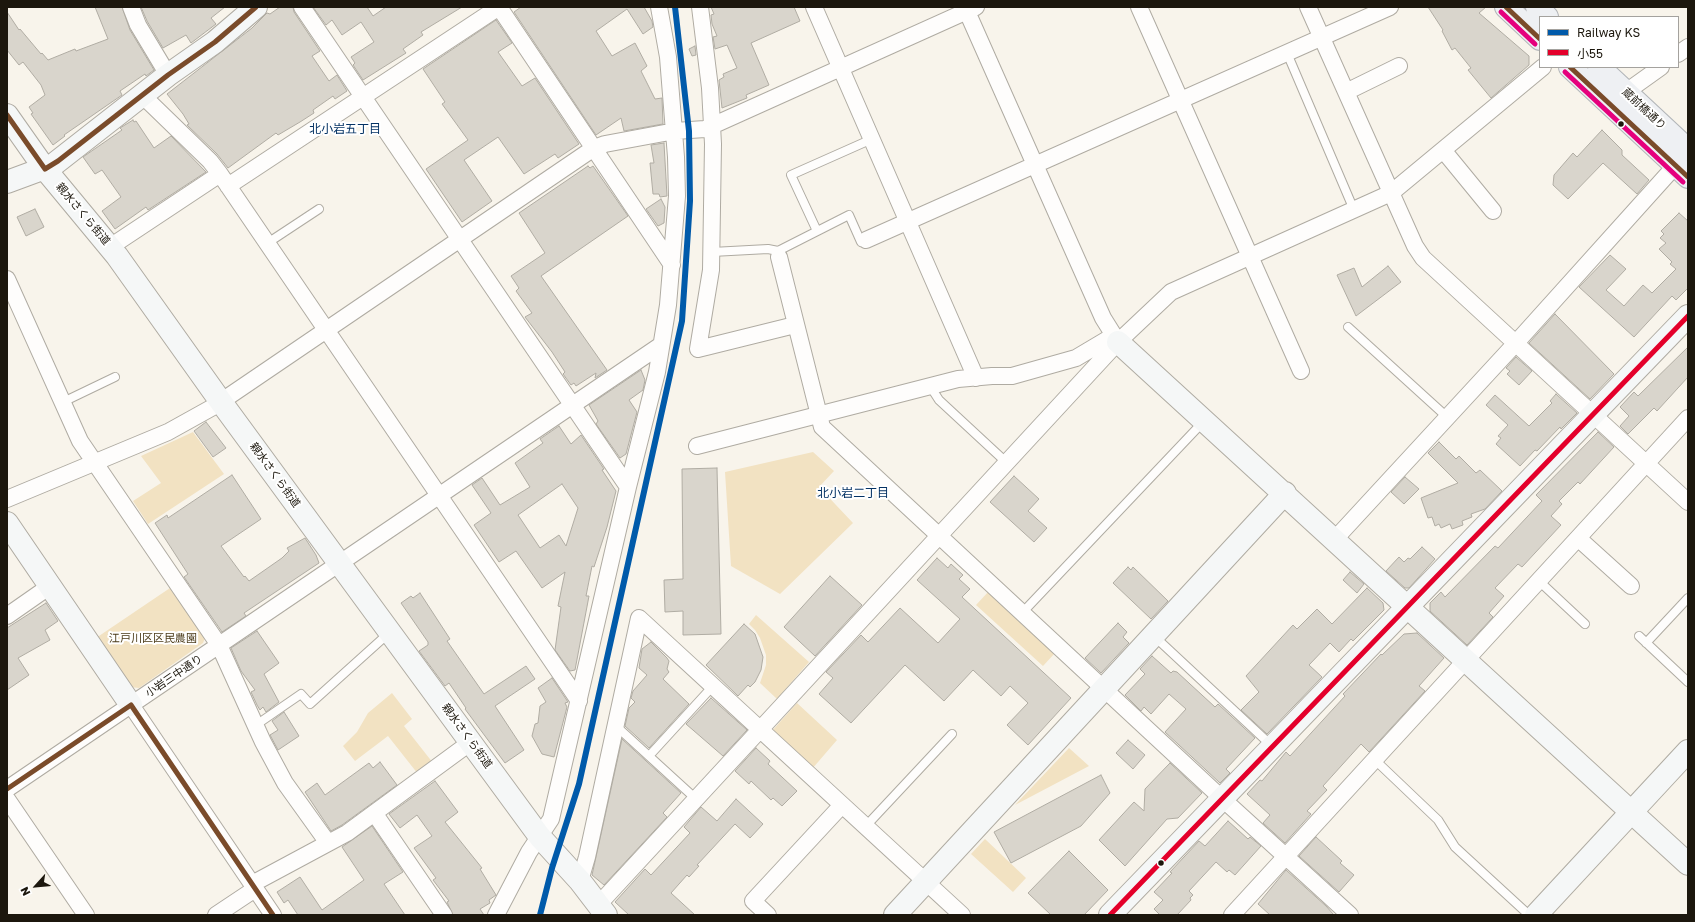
<!DOCTYPE html>
<meta charset="utf-8">
<style>
body{margin:0}
#map{position:relative;width:1695px;height:922px;overflow:hidden;background:#f8f4eb;font-family:"Golos Text","Noto Sans JP",sans-serif}
canvas{display:block}
.frame{position:absolute;inset:0;border:8px solid #1c170d;pointer-events:none}
.legend{position:absolute;left:1539px;top:16px;width:140px;height:52px;box-sizing:border-box;background:#fff;border:1px solid #a4a29e;margin:0;padding:5px 7px;list-style:none;font-size:12px;color:#1c170d}
.legend li{display:flex;align-items:center;gap:8px;height:20px}
.legend b{width:20px;border:1px solid #a4a29e}
.north{position:absolute;left:16px;top:866px;width:40px;height:40px;-webkit-text-stroke:3px #fff;paint-order:stroke;rotate:243deg;font-size:11px;font-weight:700;line-height:16px;text-align:center;color:#1c170d}
.north::after{content:'';display:block;margin:auto;width:14px;height:18px;background:#1c170d;clip-path:polygon(50% 0,100% 100%,50% 72%,0 100%)}
</style>
<div id="map">
<canvas width="1695" height="922"></canvas>
<div class="frame"></div>
<ul class="legend">
<li><b style="height:5px;background:#005aaa"></b>Railway KS</li>
<li><b style="height:5px;background:#e4002b"></b>小55</li>
</ul>
<div class="north">N</div>
</div>
<script>
const c = document.querySelector('canvas').getContext('2d');
c.lineJoin = 'round';
function fill(path, color) { c.fillStyle = color; c.fill(path, 'evenodd'); }
const poly = rows => new Path2D(rows.map(r => 'M' + r).join(''));
function stroke(path, color, width, dash) { c.strokeStyle = color; c.lineWidth = width; c.lineCap = dash ? 'butt' : 'round'; c.setLineDash(dash || []); c.stroke(path); }
function label(font, color, halo, rows, align = 'center') {
  c.font = font + ' "Golos Text","Noto Sans JP",sans-serif'; c.lineWidth = 4; c.setLineDash([]); c.textBaseline = 'middle'; c.strokeStyle = halo; c.fillStyle = color; for (const [text, x, y, turn = 0] of rows) {
    c.save(); c.translate(x, y); c.rotate((+turn || 0) * Math.PI / 180); c.textAlign = isNaN(turn) ? turn : align; if (halo) c.strokeText(text, 0, 0); c.fillText(text, 0, 0); c.restore();
  }
}
fill(poly([
 [193,432,224,474,148,524,133,501,161,483,141,456],
 [813,452,834,471,819,487,853,523,780,594,731,566,725,472],
 [170,588,205,638,203,643,139,688,130,687,96,638],
 [989,591,1055,653,1043,666,976,605],
 [756,615,809,662,777,699,760,683,766,665,766,655,760,638,755,630,749,624],
 [392,693,412,719,404,726,433,763,418,774,388,736,355,761,343,746,357,732,368,713],
 [797,703,837,740,812,769,771,732],
 [1069,748,1089,766,1015,805],
 [985,839,1026,878,1013,892,971,854]
]), '#f2e2c2');
const building = poly([
 [95,7,122,7,130,30,154,70,146,76,145,74,120,91,122,95,64,135,65,136,53,145,31,114,33,113,29,107,45,95,41,85,23,62,19,65,7,50,7,12,19,30,20,29,41,54,42,53,48,60,75,49,76,51,108,39,95,7],
 [141,7,225,7,211,18,216,24,191,43,186,35,163,48,147,21,141,7],
 [280,7,293,7,294,12,320,51,312,56,329,81,337,75,347,91,335,99,333,96,313,110,314,113,300,122,278,135,276,133,228,168,217,154,187,125,189,124,183,114,167,94,252,28,267,13,270,14,280,7],
 [313,7,367,7,373,16,386,7,462,7,421,32,423,35,403,49,406,53,363,80,353,65,355,63,351,57,374,42,361,22,342,35,332,20,326,25,313,7],
 [521,7,644,7,652,21,653,27,643,34,627,9,596,31,612,56,635,43,647,66,641,71,655,99,662,98,663,124,624,131,621,118,596,135,514,12,521,7],
 [711,7,794,7,800,21,751,43,769,85,746,95,747,98,722,108,719,80,724,77,723,74,737,68,727,45,715,49,713,37,717,36,712,24,711,15,714,14,711,7],
 [1428,7,1486,7,1479,13,1529,56,1529,65,1491,98,1468,70,1471,68,1455,48,1452,50,1442,31,1443,30,1428,7],
 [496,20,512,43,498,52,522,86,535,78,579,144,558,158,555,154,524,174,498,137,464,160,492,201,462,222,426,169,468,140,442,104,445,102,423,69,496,20],
 [695,46,696,55,692,56,689,49,695,46],
 [133,120,134,122,136,121,154,148,171,136,206,172,148,210,146,207,115,229,102,211,121,197,102,170,95,174,83,157,122,130,120,128,133,120],
 [1602,130,1622,150,1622,155,1649,180,1637,194,1603,163,1568,199,1553,185,1554,175,1573,153,1577,157,1602,130],
 [664,143,667,196,660,197,659,194,653,194,650,163,654,163,651,145,664,143],
 [588,166,590,168,593,166,628,216,541,276,607,370,595,378,596,373,576,386,574,383,571,385,563,374,565,372,552,352,525,317,532,313,516,291,519,288,511,276,545,253,519,213,588,166],
 [661,199,665,207,664,223,658,226,646,209,661,199],
 [35,209,44,227,26,236,17,217,35,209],
 [1679,213,1688,221,1688,288,1676,300,1672,296,1634,337,1579,287,1610,255,1626,269,1606,290,1624,306,1643,285,1652,293,1676,269,1670,264,1672,262,1659,249,1666,243,1660,238,1664,234,1661,231,1679,213],
 [1388,266,1401,282,1356,316,1337,275,1354,268,1362,287,1388,266],
 [1555,314,1614,374,1590,399,1529,343,1555,314],
 [1688,347,1688,377,1657,411,1654,408,1628,434,1620,426,1629,416,1620,407,1634,392,1638,396,1688,347],
 [1516,357,1532,371,1519,385,1507,374,1510,371,1506,368,1516,357],
 [641,370,645,380,643,390,629,400,637,412,626,454,620,458,596,424,598,421,589,405,641,370],
 [1556,394,1577,413,1561,429,1560,427,1537,451,1535,450,1520,466,1496,444,1501,438,1498,436,1508,425,1486,405,1495,395,1529,426,1552,403,1550,401,1556,394],
 [206,422,226,448,213,457,194,431,206,422],
 [559,426,571,444,581,435,604,469,602,470,616,491,607,527,594,567,592,566,586,596,589,596,575,670,570,671,555,650,561,607,558,606,565,572,542,588,516,551,499,562,474,525,491,513,472,485,482,478,500,505,530,487,515,463,543,443,540,439,559,426],
 [562,484,578,508,566,546,559,535,540,548,518,515,562,484],
 [1598,432,1614,447,1580,484,1578,482,1559,501,1562,504,1551,516,1561,525,1522,567,1518,564,1495,588,1504,596,1489,613,1493,617,1467,645,1430,611,1430,603,1441,592,1445,597,1495,546,1498,548,1542,501,1536,495,1598,432],
 [1439,442,1456,459,1459,456,1476,473,1480,470,1502,491,1485,509,1471,514,1472,517,1462,521,1463,525,1452,529,1450,524,1441,528,1439,524,1435,526,1432,517,1428,518,1421,498,1458,483,1428,453,1439,442],
 [717,468,721,634,683,635,683,611,665,612,664,580,683,579,682,469,717,468],
 [232,475,261,519,221,546,244,577,245,576,249,581,282,558,289,551,287,548,305,538,316,555,319,563,244,613,246,616,222,632,184,577,188,574,155,523,167,515,168,518,232,475],
 [1014,476,1039,499,1028,511,1047,528,1034,542,990,502,1014,476],
 [1405,477,1419,489,1404,504,1391,492,1405,477],
 [1422,547,1435,559,1409,588,1405,588,1386,571,1399,557,1404,562,1408,558,1410,559,1422,547],
 [937,558,948,568,951,564,963,575,959,579,970,589,962,597,1071,698,1028,745,1007,725,1028,703,1010,686,1001,696,973,670,944,701,905,665,851,723,819,694,833,678,826,672,861,635,868,642,900,608,938,643,960,619,917,580,937,558],
 [1128,567,1131,570,1133,567,1168,601,1151,619,1113,583,1128,567],
 [1350,572,1364,584,1357,593,1343,580,1350,572],
 [830,576,862,605,815,656,784,627,830,576],
 [1367,588,1383,603,1384,610,1353,641,1351,639,1339,652,1330,643,1309,665,1322,677,1267,734,1241,710,1259,692,1246,676,1293,625,1297,629,1317,609,1332,624,1367,588],
 [420,593,450,639,447,641,484,694,526,666,535,679,495,706,524,750,505,763,465,709,466,708,449,683,445,686,419,651,428,645,428,642,401,603,411,596,413,598,420,593],
 [46,603,58,621,45,630,50,640,18,658,29,675,7,690,7,628,46,603],
 [1118,623,1127,632,1123,637,1129,643,1101,673,1085,658,1118,623],
 [744,624,755,634,763,657,761,670,755,682,750,687,748,685,738,696,706,665,744,624],
 [257,631,279,663,264,674,279,702,266,712,263,707,260,710,257,705,251,692,255,690,241,671,231,648,257,631],
 [1417,633,1444,658,1419,686,1425,691,1369,752,1361,744,1323,786,1327,790,1307,811,1311,814,1285,843,1263,823,1270,815,1247,794,1260,780,1262,781,1286,752,1290,756,1345,696,1343,694,1381,654,1382,655,1404,634,1417,633],
 [651,642,667,658,669,661,667,669,669,672,663,679,689,704,649,748,625,726,629,708,635,702,631,698,633,691,647,675,639,668,642,649,651,642],
 [1152,656,1171,673,1173,671,1177,672,1215,707,1218,704,1255,738,1226,769,1230,773,1220,783,1165,732,1186,709,1169,694,1151,714,1144,707,1141,711,1125,695,1145,674,1140,669,1152,656],
 [552,678,568,702,565,703,567,707,554,757,542,754,532,736,535,724,538,723,540,706,546,702,538,688,552,678],
 [711,698,747,730,723,756,686,724,711,698],
 [284,712,299,736,278,750,270,735,278,730,272,721,284,712],
 [622,739,681,793,663,813,667,817,604,885,592,875,622,739],
 [1128,740,1145,755,1133,769,1116,753,1128,740],
 [756,748,770,761,768,764,797,791,782,806,773,798,771,800,751,781,749,784,735,771,756,748],
 [380,762,397,785,342,825,331,831,305,792,317,783,325,795,369,763,373,768,380,762],
 [1170,763,1202,793,1178,818,1167,819,1125,866,1099,840,1134,802,1144,811,1145,789,1170,763],
 [1101,775,1110,793,1081,826,1011,863,994,832,1101,775],
 [435,781,458,812,445,822,482,868,480,869,496,895,489,900,490,903,480,909,484,915,453,915,447,902,449,901,433,880,436,878,414,848,432,836,417,815,400,828,389,814,435,781],
 [736,799,763,824,750,838,735,824,697,865,699,866,689,877,687,875,671,893,695,915,629,915,615,902,645,869,651,875,690,833,684,827,701,807,717,821,736,799],
 [1228,821,1248,839,1250,837,1261,846,1235,875,1229,870,1227,872,1216,862,1189,891,1193,895,1190,898,1191,900,1177,915,1160,915,1154,909,1163,900,1154,892,1172,873,1170,872,1199,841,1205,846,1228,821],
 [372,826,403,872,384,884,405,915,298,915,288,900,284,903,277,892,300,877,322,910,364,880,342,847,372,826],
 [1316,837,1342,861,1340,863,1354,875,1339,892,1299,856,1316,837],
 [1069,851,1108,890,1084,915,1051,915,1028,893,1069,851],
 [1286,870,1326,906,1334,915,1270,915,1258,904,1286,870]
]);
fill(building, '#d9d5cc');
stroke(building, '#b0aca3', 1);
const lane = poly([
 [1287,53,1354,210],
 [817,231,791,175,872,139],
 [266,244,319,209],
 [712,252,768,249,778,251],
 [779,256,778,251,849,215,861,242,866,240],
 [1348,327,1447,417],
 [930,386,939,400,1007,463],
 [63,402,115,377],
 [1539,581,1585,624],
 [1022,613,1204,421],
 [1154,636,1272,746],
 [1639,636,1688,682],
 [1646,643,1688,598],
 [256,725,301,694,310,704,390,632],
 [616,726,696,799],
 [649,756,713,686],
 [1375,760,1438,820,1455,847,1529,915],
 [865,827,952,734]
]);
const street = poly([
 [131,7,138,25,168,75],
 [302,7,628,487],
 [499,7,672,265],
 [700,7,710,88,713,144,711,270,698,349,795,325],
 [814,7,976,378],
 [965,7,1103,318,1118,342],
 [1139,7,1301,371],
 [1308,7,1415,246,1423,258,1688,502],
 [1678,54,1688,47],
 [1346,92,1399,66],
 [1626,92,1661,67],
 [142,95,210,161,220,174,579,701],
 [1443,150,1493,211],
 [228,186,499,7],
 [866,240,1390,7],
 [110,247,220,174],
 [779,257,822,427,1215,792,1350,915],
 [7,279,80,441,219,645,263,742,285,783,328,843],
 [697,446,958,379,992,376,1012,376,1076,358,1113,336],
 [7,499,168,432,213,407,594,148,605,144,675,131,705,129,976,7],
 [1335,539,1515,344,1676,165],
 [1579,539,1631,586],
 [7,616,50,586],
 [131,705,273,915],
 [7,789,661,345],
 [7,799,86,915],
 [375,814,444,915],
 [580,881,587,857,639,618,962,915],
 [252,884,347,833,471,742],
 [599,904,1118,342,1171,292,1391,193,1543,67],
 [216,915,255,889],
 [496,915,529,852,551,819,628,487,657,372,668,305,677,196,676,157,668,57,659,7],
 [768,915,753,901,842,805],
 [1232,915,1688,418]
]);
const secondary = poly([
 [7,115,45,169,117,256,221,402,540,837,580,881,606,915],
 [7,182,53,165,168,75,215,42,256,7],
 [1118,342,1688,864],
 [7,523,131,705],
 [895,915,1285,493],
 [1110,915,1688,316],
 [1536,915,1688,751]
]);
const primary = poly([
 [1506,7,1540,39],
 [1537,7,1547,17],
 [1570,67,1688,177],
 [1599,67,1688,150]
]);
stroke(lane, '#afaba2', 10);
stroke(street, '#afaba2', 18);
stroke(secondary, '#afaba2', 24);
stroke(primary, '#b2b5b8', 24);
stroke(lane, '#fefdfc', 8);
stroke(street, '#fefdfc', 16);
stroke(secondary, '#f5f7f7', 22);
stroke(primary, '#eef0f3', 22);
stroke(poly([
 [1110,915,1688,316]
]), '#e4002b', 5);
stroke(poly([
 [1506,7,1540,39],
 [1570,67,1688,177],
 [7,115,45,169],
 [45,169,58,161,168,75,215,42,256,7],
 [7,789,131,705,273,915]
]), '#7a4b2a', 5);
stroke(poly([
 [1501,12,1535,44],
 [1565,72,1683,182]
]), '#e5007d', 5);
stroke(poly([
 [540,915,552,868,579,784,682,321,690,201,689,131,675,7]
]), '#005aaa', 6);
for (const [x, y, r, color] of [
 [1621,124,3.5,"#1c170d"],
 [1161,863,3.5,"#1c170d"]
]) { const dot = new Path2D(); dot.arc(x, y, r, 0, 2 * Math.PI); c.fillStyle = color; c.fill(dot); stroke(dot, '#fff', 1.5); }
label('11px', '#1c170d', '#fff', [
 ["蔵前橋通り",1644,109,43],
 ["親水さくら街道",83,214,50],
 ["親水さくら街道",275,475,54],
 ["小岩三中通り",174,676,-34],
 ["親水さくら街道",467,736,54]
]);
label('11px', '#4a3a18', '#fff', [
 ["江戸川区区民農園",153,639]
]);
label('12px', '#043264', '#fff', [
 ["北小岩五丁目",345,129],
 ["北小岩二丁目",853,493]
]);
</script>
